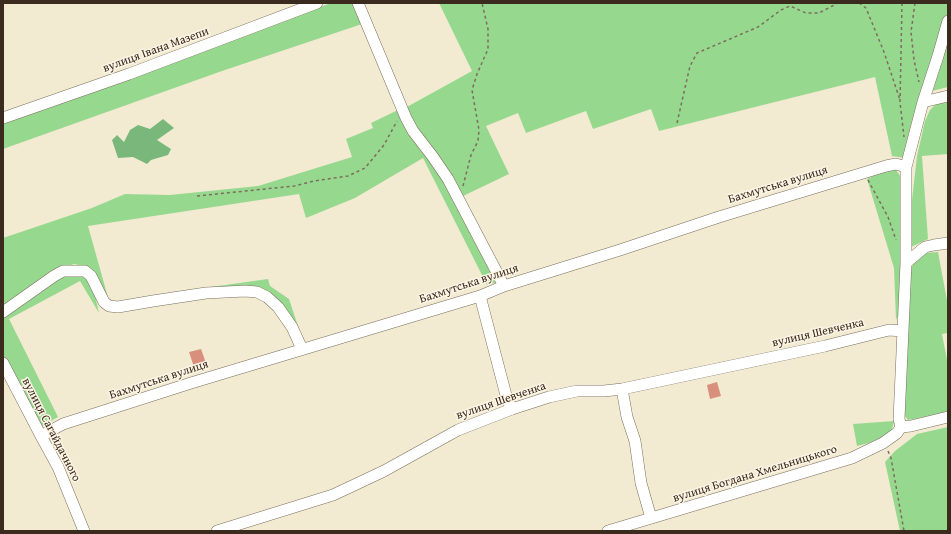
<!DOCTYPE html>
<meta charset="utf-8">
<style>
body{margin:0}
#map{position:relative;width:951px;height:534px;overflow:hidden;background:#f2ebd1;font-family:"Gentium Book Plus",serif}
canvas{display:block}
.frame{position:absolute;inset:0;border:4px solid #3b2a1e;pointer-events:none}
</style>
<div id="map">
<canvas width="951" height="534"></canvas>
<div class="frame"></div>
</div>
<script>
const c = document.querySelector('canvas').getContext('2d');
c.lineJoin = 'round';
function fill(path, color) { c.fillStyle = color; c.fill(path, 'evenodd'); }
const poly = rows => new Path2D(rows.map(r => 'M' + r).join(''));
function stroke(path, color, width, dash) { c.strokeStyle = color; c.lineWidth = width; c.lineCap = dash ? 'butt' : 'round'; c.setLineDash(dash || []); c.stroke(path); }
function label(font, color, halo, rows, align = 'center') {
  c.font = font + ' "Gentium Book Plus",serif'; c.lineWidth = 3; c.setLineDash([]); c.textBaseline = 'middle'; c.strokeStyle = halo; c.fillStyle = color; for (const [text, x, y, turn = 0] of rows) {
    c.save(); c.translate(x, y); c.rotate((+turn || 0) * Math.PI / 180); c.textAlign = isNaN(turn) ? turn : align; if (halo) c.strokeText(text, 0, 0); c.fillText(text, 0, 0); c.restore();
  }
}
fill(poly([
 [331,3,353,3,362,24,222,71,3,149,3,124],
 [439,3,948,3,948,11,922,96,906,158,892,156,875,77,659,131,651,109,593,129,586,111,526,133,518,113,486,126,509,174,463,196,417,132,405,108,472,71],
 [948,29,948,87,928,92],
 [948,100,948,154,922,156,928,239,911,247,912,200,917,156,925,121,930,110,938,102],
 [398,110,437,167,498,282,487,285,423,158,355,198,306,218,299,194,88,226,109,301,84,266,74,264,62,268,3,310,3,238,92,208,125,194,170,195,258,186,352,157,346,139,373,128,371,123],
 [892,169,896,170,901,177,903,190,899,313,896,320,894,268,867,179,885,170],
 [938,252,948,306,948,333,942,334,948,365,948,412,914,419,908,420,904,415,910,272,913,264,925,253],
 [65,273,83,274,94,291,99,313,80,281,9,319,58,417,42,426,3,356,3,315],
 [268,279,270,286,289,299,302,338,291,320,243,287,175,292],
 [894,421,892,429,889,434,880,440,857,446,853,424],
 [948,427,948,531,900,531,885,462,895,451,917,434]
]), '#97d88f');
fill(poly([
 [163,119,174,128,157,140,171,149,168,155,151,160,147,164,133,157,118,158,112,140,117,135,124,142,130,130,138,125,150,129]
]), '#79b87a');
fill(poly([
 [201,349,206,363,194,367,189,352],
 [717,382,721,396,710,399,707,385]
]), '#d8907d');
const minor = poly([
 [358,3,396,94,406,118,413,131,433,157,448,179,504,286],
 [923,102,948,96],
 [3,118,129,74,317,3],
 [906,263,925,247,934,245,948,243],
 [480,296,507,399,512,409],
 [3,312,54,276,63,271,85,271,91,276,104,302,109,306,118,307,153,301,206,293,245,291,257,292,267,297,278,307,292,327,302,349],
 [3,363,41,436,58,467,84,531],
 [622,389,627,417,635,441,641,483,651,518],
 [901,427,899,419,906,263,906,167,923,102,938,56,948,21],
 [901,427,911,426,948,417],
 [41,436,63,424,191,383,480,296,504,286,620,250,719,217,886,166,896,164,906,167],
 [217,531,333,495,384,471,458,430,512,409,549,397,577,391,604,391,622,389,825,346,889,330,903,331],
 [608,531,852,458,883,443,897,433,901,427]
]);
stroke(minor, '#7b6e5d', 12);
stroke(poly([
 [859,3,866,8,884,52,900,100],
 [902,3,900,102,904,137],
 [915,3,911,32,914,60,919,82],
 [677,123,690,66,697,53,758,27,781,10,790,6,806,13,819,13,838,3],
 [868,180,888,217,896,240],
 [463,186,471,155,478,141,479,130,472,90,477,74,488,49,488,29,482,3],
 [197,196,294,186,314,181,348,176,365,168,384,145,397,121],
 [888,451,891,458,904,531]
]), '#7b6e5d', 1.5, [3, 3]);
stroke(minor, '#fff', 11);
label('12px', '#3b2a1e', '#fcf5e5', [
 ["вулиця Івана Мазепи",156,50,-20],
 ["Бахмутська вулиця",778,185,-17],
 ["Бахмутська вулиця",469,284,-18],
 ["вулиця Шевченка",818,333,-13],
 ["Бахмутська вулиця",159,380,-18],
 ["вулиця Шевченка",501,401,-19],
 ["вулиця Сагайдачного",51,430,63],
 ["вулиця Богдана Хмельницького",755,474,-17]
]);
</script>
